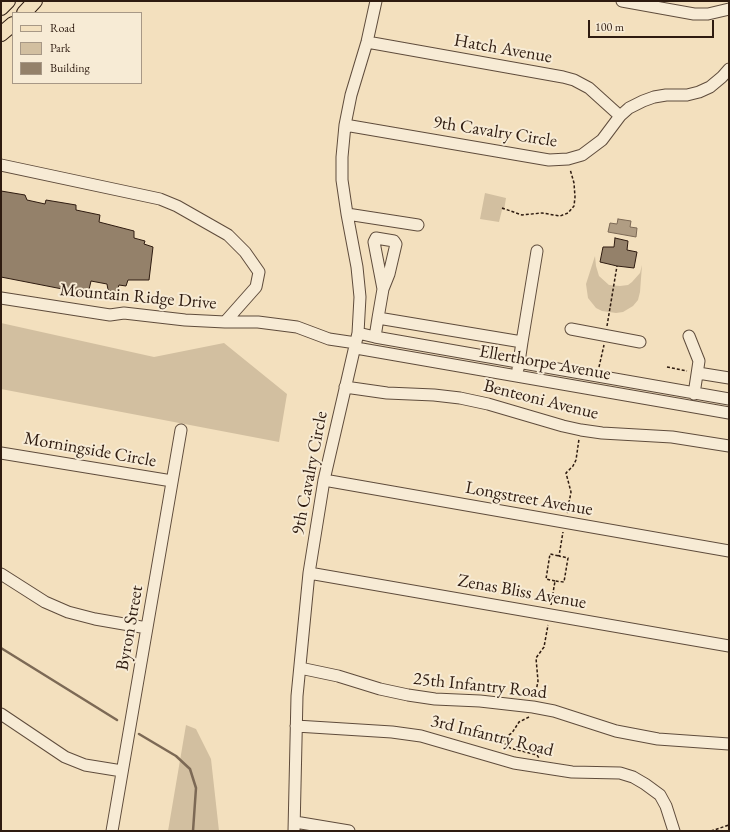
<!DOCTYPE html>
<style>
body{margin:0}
#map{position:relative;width:730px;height:832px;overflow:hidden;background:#f3e0be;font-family:"EB Garamond",serif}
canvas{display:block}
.frame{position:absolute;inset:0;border:2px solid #2e1b10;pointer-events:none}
.legend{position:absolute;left:12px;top:12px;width:130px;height:72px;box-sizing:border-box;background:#f7ebd5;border:1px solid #a79886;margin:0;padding:5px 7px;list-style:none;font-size:12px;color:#2e1b10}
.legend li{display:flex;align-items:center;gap:8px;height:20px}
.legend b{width:20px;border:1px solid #a79886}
.scale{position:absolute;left:588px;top:20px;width:126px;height:18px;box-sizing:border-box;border:2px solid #2e1b10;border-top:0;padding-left:5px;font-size:12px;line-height:14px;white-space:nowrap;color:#2e1b10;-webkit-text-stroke:3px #f7ebd5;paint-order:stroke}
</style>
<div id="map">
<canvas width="730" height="832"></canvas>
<div class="frame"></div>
<ul class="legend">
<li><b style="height:5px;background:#f3e0be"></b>Road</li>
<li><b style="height:11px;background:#d2bfa0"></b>Park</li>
<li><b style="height:11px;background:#94816a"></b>Building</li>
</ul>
<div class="scale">100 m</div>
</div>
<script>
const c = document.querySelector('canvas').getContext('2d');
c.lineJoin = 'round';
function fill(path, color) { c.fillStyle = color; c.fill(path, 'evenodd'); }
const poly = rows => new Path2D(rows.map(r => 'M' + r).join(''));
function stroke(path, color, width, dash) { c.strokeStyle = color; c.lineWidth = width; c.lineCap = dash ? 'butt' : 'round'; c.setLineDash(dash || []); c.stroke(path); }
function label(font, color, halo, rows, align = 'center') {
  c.font = font + ' "EB Garamond",serif'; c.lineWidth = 4; c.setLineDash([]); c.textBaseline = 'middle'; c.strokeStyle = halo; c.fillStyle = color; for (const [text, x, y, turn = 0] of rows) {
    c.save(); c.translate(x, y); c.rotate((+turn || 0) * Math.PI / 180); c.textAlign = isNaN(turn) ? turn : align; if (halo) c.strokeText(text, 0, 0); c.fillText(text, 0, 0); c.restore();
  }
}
fill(poly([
 [485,193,506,198,504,210,502,210,499,222,480,219],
 [595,256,596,266,599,276,609,285,620,286,628,285,632,282,640,273,642,265,640,292,638,300,633,306,623,312,616,313,602,311,596,308,588,298,586,284],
 [1,323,154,357,224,343,287,394,279,442,1,389],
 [186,725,196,729,211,759,219,831,168,831]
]), '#d2bfa0');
const water = poly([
 [618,219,631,221,630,227,637,228,636,237,608,232,610,223,617,224,618,219]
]);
fill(water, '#b09d83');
stroke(water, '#7c6955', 1);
stroke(poly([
 [1,648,117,720],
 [139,734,176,756,190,769,196,788,193,831]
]), '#7c6955', 2.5);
const building = poly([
 [1,191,25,195,27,200,45,204,46,200,76,205,76,210,100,215,99,222,134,231,134,238,145,241,144,244,153,247,149,280,128,280,126,286,119,285,116,293,108,290,107,284,91,281,88,294,1,277,1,191],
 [615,238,628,241,627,250,637,252,634,268,617,266,600,262,603,247,614,247,615,238]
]);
fill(building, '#94816a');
stroke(building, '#2e1b10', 1);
const minor = poly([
 [622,1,694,14,708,14,729,9],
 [367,42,563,77,574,80,589,88,620,116],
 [345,125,549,160,568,159,582,155,602,140,620,116,629,108,643,101,654,97,666,95,687,95,699,92,710,87,722,77,729,69],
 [1,165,160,199,177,206,228,235,245,252,259,272,256,287,225,322],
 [347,214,418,225],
 [1,298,110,315,124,313,185,320,225,322,258,322,297,327,329,339,356,343],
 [378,318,383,289,374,242,376,238,394,241,396,244,389,274,383,289],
 [571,329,640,342],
 [358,333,375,337,729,399],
 [689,336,699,361,694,394],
 [375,337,378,318,522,342,518,369],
 [522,342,537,251],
 [356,348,729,413],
 [698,373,729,378],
 [345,387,387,393,434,395,460,398,488,404,563,426,581,430,602,433,672,437,729,446],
 [1,453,172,481],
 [324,480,729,551],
 [309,573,729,646],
 [1,574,45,602,68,612,95,619,147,628],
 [300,668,338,676,380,689,408,695,435,699,480,701,533,707,554,711,616,731,658,739,729,744],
 [1,714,65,757,85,765,122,771],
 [296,726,392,732,421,736,514,763,572,772,620,773,633,777,645,784,660,795,666,806,674,831],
 [295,822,349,831],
 [112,831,181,430],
 [294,831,297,696,309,573,324,480,358,333,360,297,357,267,347,214,342,180,342,157,345,125,351,95,367,42,376,1]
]);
const major = poly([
 [1,8,8,1],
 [24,13,35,1],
 [1,34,13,24]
]);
stroke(minor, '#5f4c3c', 13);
stroke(major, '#2e1b10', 16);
stroke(poly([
 [502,208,522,215,542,213,560,216,568,213,574,206,575,197,574,183,570,169],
 [607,326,617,266],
 [599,367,604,345],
 [667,367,687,371],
 [567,513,571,492,566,473,573,466,576,460,579,439],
 [555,581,546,579,550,554,559,556],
 [551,605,555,581,564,582,568,558,559,556,563,532],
 [535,697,538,681,536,658,544,647,548,625],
 [529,717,519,722,512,733,504,738,503,742,510,748,537,755,539,758],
 [711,831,729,825]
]), '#2e1b10', 1.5, [3, 2]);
stroke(minor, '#f7ebd5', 11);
stroke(major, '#f3e0be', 14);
label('18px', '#2e1b10', '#f7ebd5', [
 ["Hatch Avenue",503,49,10],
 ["9th Cavalry Circle",495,132,9],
 ["Mountain Ridge Drive",138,297,5],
 ["Ellerthorpe Avenue",545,363,10],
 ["Benteoni Avenue",541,400,14],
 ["Morningside Circle",90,450,10],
 ["9th Cavalry Circle",310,473,-79],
 ["Longstreet Avenue",529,499,10],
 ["Zenas Bliss Avenue",522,592,10],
 ["Byron Street",130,628,-80],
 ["25th Infantry Road",480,686,6],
 ["3rd Infantry Road",492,736,14]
]);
</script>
